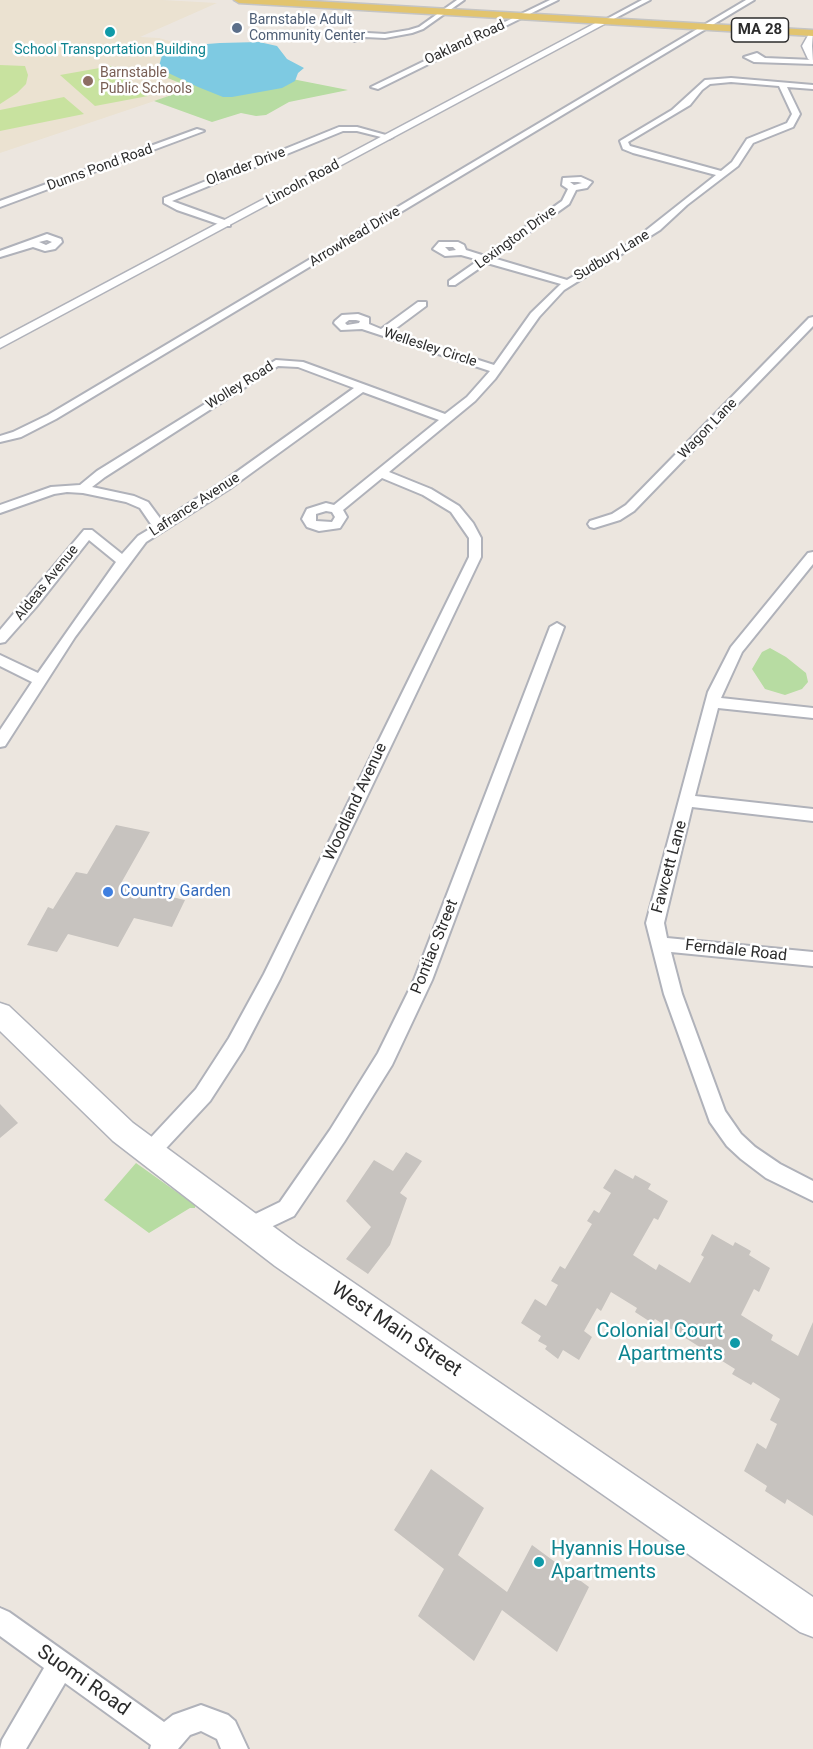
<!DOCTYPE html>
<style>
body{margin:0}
canvas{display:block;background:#ece6df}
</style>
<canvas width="813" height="1749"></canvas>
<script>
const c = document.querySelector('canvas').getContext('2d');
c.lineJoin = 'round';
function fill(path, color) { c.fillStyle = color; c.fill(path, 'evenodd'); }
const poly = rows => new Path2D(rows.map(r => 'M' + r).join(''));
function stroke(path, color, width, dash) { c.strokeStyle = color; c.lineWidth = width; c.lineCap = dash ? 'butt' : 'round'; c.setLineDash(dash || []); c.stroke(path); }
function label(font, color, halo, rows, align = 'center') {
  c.font = font + ' Roboto,sans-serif'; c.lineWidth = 5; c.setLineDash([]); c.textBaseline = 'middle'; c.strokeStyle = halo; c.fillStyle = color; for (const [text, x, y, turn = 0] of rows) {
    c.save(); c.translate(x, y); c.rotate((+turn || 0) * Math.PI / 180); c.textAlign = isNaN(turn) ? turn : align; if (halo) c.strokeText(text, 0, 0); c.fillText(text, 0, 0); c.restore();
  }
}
fill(poly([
 [0,0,162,0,217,3,140,37,159,38,186,46,193,88,0,153]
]), '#ebe2d1');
fill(poly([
 [186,46,282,77,348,90,289,102,266,115,256,116,241,113,212,122,154,101,192,88,158,74],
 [770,648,786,657,806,673,808,682,802,689,785,695,765,689,752,669,762,652],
 [136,1163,195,1205,195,1208,190,1208,149,1233,104,1200]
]), '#b7dca2');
fill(poly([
 [0,65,25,66,28,75,26,84,17,93,0,104],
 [111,66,148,96,95,106,60,75],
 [64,97,84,114,0,131,0,110]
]), '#c8e29f');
fill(poly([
 [259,42,277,46,287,59,304,68,298,73,295,81,282,88,232,97,223,97,198,87,162,70,159,66,163,52,168,47,220,43]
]), '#7ecae2');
fill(poly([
 [116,825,150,832,120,885,185,900,172,927,134,918,118,947,68,934,57,952,27,945,48,907,53,909,76,872,87,874],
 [0,1104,18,1123,0,1138],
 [406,1152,422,1161,400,1193,407,1198,390,1245,368,1274,346,1259,371,1227,346,1201,374,1160,393,1171],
 [615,1169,633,1179,635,1175,651,1184,648,1189,668,1201,658,1220,654,1218,633,1255,656,1270,659,1264,690,1283,704,1257,701,1255,712,1234,733,1246,735,1242,751,1251,749,1255,770,1268,759,1292,754,1289,741,1315,773,1335,771,1340,798,1356,813,1322,813,1516,787,1499,785,1504,765,1491,767,1486,744,1471,757,1443,766,1449,777,1424,770,1420,780,1399,753,1382,751,1385,732,1374,735,1369,655,1319,652,1323,635,1312,637,1308,611,1292,601,1311,597,1308,584,1331,592,1337,579,1360,563,1350,558,1359,545,1349,547,1346,538,1341,541,1336,521,1323,535,1299,546,1306,558,1285,551,1281,560,1266,565,1269,592,1224,587,1221,594,1210,599,1213,611,1193,603,1188],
 [431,1469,484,1508,458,1555,507,1592,532,1545,589,1587,557,1652,502,1610,474,1661,418,1616,444,1569,394,1530]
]), '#c7c3bf');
const minor = poly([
 [457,0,464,0,423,29,412,33,385,38,365,37,355,41,340,36,350,32,385,34,409,30,419,27,457,0],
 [550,0,558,0,378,89,371,87,550,0],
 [642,0,650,0,608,22,603,21,642,0],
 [746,0,754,0,56,419,21,437,0,442,0,436,13,432,48,415,746,0],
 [757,53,765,58,813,60,813,64,754,62,744,57,757,53],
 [731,78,813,85,813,89,787,87,800,114,793,127,753,143,738,166,687,205,660,230,564,290,539,317,495,379,475,401,389,472,431,489,459,506,473,523,481,538,481,557,280,979,243,1050,210,1101,156,1159,149,1162,142,1159,139,1153,142,1147,196,1089,229,1038,264,974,469,557,469,538,451,512,423,495,382,478,343,510,347,517,340,528,319,531,307,527,302,519,307,509,326,503,334,505,439,420,363,392,232,487,146,542,75,637,5,746,0,747,0,730,32,682,0,666,0,655,38,673,116,562,89,540,36,607,5,642,0,643,0,630,84,530,92,530,122,554,138,536,153,527,140,508,126,502,83,493,67,492,54,494,0,513,0,505,51,487,80,485,97,471,276,360,303,362,445,414,467,397,490,371,362,329,341,330,334,323,335,321,342,315,358,314,369,318,369,324,381,329,418,302,426,302,426,306,391,332,494,365,531,313,561,284,487,263,455,285,449,285,449,281,479,260,461,255,445,256,433,249,439,242,458,242,464,245,466,250,485,256,562,201,568,189,562,185,563,178,581,177,592,182,587,188,576,190,569,204,493,258,567,280,630,243,716,175,633,153,623,149,620,141,672,110,705,80,731,78],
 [731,82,779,86,792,114,787,123,747,139,732,162,721,171,630,146,628,142,690,105,702,90,710,84,731,82],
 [570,182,578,182,582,183,574,185,570,182],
 [445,247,453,247,456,250,449,251,445,247],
 [349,320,356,320,360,321,359,323,347,325,345,323,349,320],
 [278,366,298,367,354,388,224,481,162,521,148,502,134,496,92,487,105,477,278,366],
 [326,511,332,512,335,517,332,522,316,521,316,514,326,511],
 [339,127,357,127,393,137,389,139,357,131,343,131,172,201,230,222,230,226,224,226,177,210,164,203,164,198,339,127],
 [197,129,204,131,0,207,0,201,197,129],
 [47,234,61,239,62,242,55,249,45,251,33,247,0,257,0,251,47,234],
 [47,240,52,242,46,245,39,242,47,240],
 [813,317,813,326,634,511,620,520,594,528,590,527,588,524,590,521,612,514,626,505,809,318,813,317],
 [813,552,813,564,742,652,721,698,813,708,813,718,718,708,695,796,813,809,813,821,692,807,664,923,667,938,813,952,813,966,671,952,682,994,725,1111,741,1134,755,1147,780,1164,813,1181,813,1201,766,1178,741,1159,727,1146,710,1122,664,994,646,923,708,692,731,647,808,553,813,552],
 [557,623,564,627,432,980,392,1065,344,1142,294,1216,250,1237,243,1234,240,1227,243,1220,280,1202,330,1130,378,1053,414,980,550,627,557,623],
 [0,1608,9,1612,164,1722,173,1715,201,1705,228,1715,235,1721,248,1749,221,1749,217,1739,201,1731,190,1735,178,1749,150,1749,151,1745,65,1683,26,1749,0,1749,2,1740,44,1668,0,1636,0,1608]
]);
const tertiary = poly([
 [603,19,610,21,0,348,0,339,603,19]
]);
const secondary = poly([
 [813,31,812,46,813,62,808,59,802,46,810,32,813,31],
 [0,1003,9,1006,133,1123,297,1244,813,1597,813,1637,800,1632,275,1266,113,1141,0,1031,0,1003]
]);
const primary = poly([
 [234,0,294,0,813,30,813,36,239,3,234,0]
]);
stroke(minor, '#b0b2ba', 4);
stroke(tertiary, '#b0b2ba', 3);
stroke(secondary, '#b0b2ba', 3);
stroke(primary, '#c4c4c4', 3);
fill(minor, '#fff');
fill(tertiary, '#fff');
fill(secondary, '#fff');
fill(primary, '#e2c46e');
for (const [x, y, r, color] of [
 [237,28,6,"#5c6f8a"],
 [110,32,6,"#0f9aa8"],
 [88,81,6,"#8d6e63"],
 [108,892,6,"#3f7fe0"],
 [735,1343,6,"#0f9aa8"],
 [539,1562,6,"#0f9aa8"]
]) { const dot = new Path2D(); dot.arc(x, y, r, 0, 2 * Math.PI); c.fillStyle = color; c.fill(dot); stroke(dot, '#fff', 2); }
label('14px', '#4e5e75', '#fff', [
 ["Barnstable Adult",249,20],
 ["Community Center",249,36]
], 'left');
label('14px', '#2c2c2c', '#fff', [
 ["Oakland Road",465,43,-25],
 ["Olander Drive",246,167,-21],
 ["Dunns Pond Road",100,168,-20],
 ["Lincoln Road",303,183,-28],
 ["Arrowhead Drive",355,237,-31],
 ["Lexington Drive",516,238,-36],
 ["Sudbury Lane",612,256,-31],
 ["Wellesley Circle",430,348,18],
 ["Wolley Road",240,386,-32],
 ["Wagon Lane",708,429,-46],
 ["Lafrance Avenue",195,505,-33],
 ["Aldeas Avenue",47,583,-51]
]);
label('14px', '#0d838f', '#fff', [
 ["School Transportation Building",110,50]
]);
label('14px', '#785e54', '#fff', [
 ["Barnstable",100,73],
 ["Public Schools",100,89]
], 'left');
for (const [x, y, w] of [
 [760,30,57]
]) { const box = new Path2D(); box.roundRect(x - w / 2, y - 12, w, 24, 4.5); c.fillStyle = '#fff'; c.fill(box); stroke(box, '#2c2c2c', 1.5); }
label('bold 15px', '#2c2c2c', null, [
 ["MA 28",760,30]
]);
label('16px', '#2c2c2c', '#fff', [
 ["Woodland Avenue",356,802,-65],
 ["Fawcett Lane",670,867,-75],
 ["Pontiac Street",435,947,-68],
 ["Ferndale Road",736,951,6]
]);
label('16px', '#366cbe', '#fff', [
 ["Country Garden",120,892]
], 'left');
label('20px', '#2c2c2c', '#fff', [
 ["West Main Street",396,1330,34],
 ["Suomi Road",83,1681,35]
]);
label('20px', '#0d838f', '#fff', [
 ["Colonial Court",723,1332],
 ["Apartments",723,1355],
 ["Hyannis House",551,1550,"left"],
 ["Apartments",551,1573,"left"]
], 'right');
</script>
